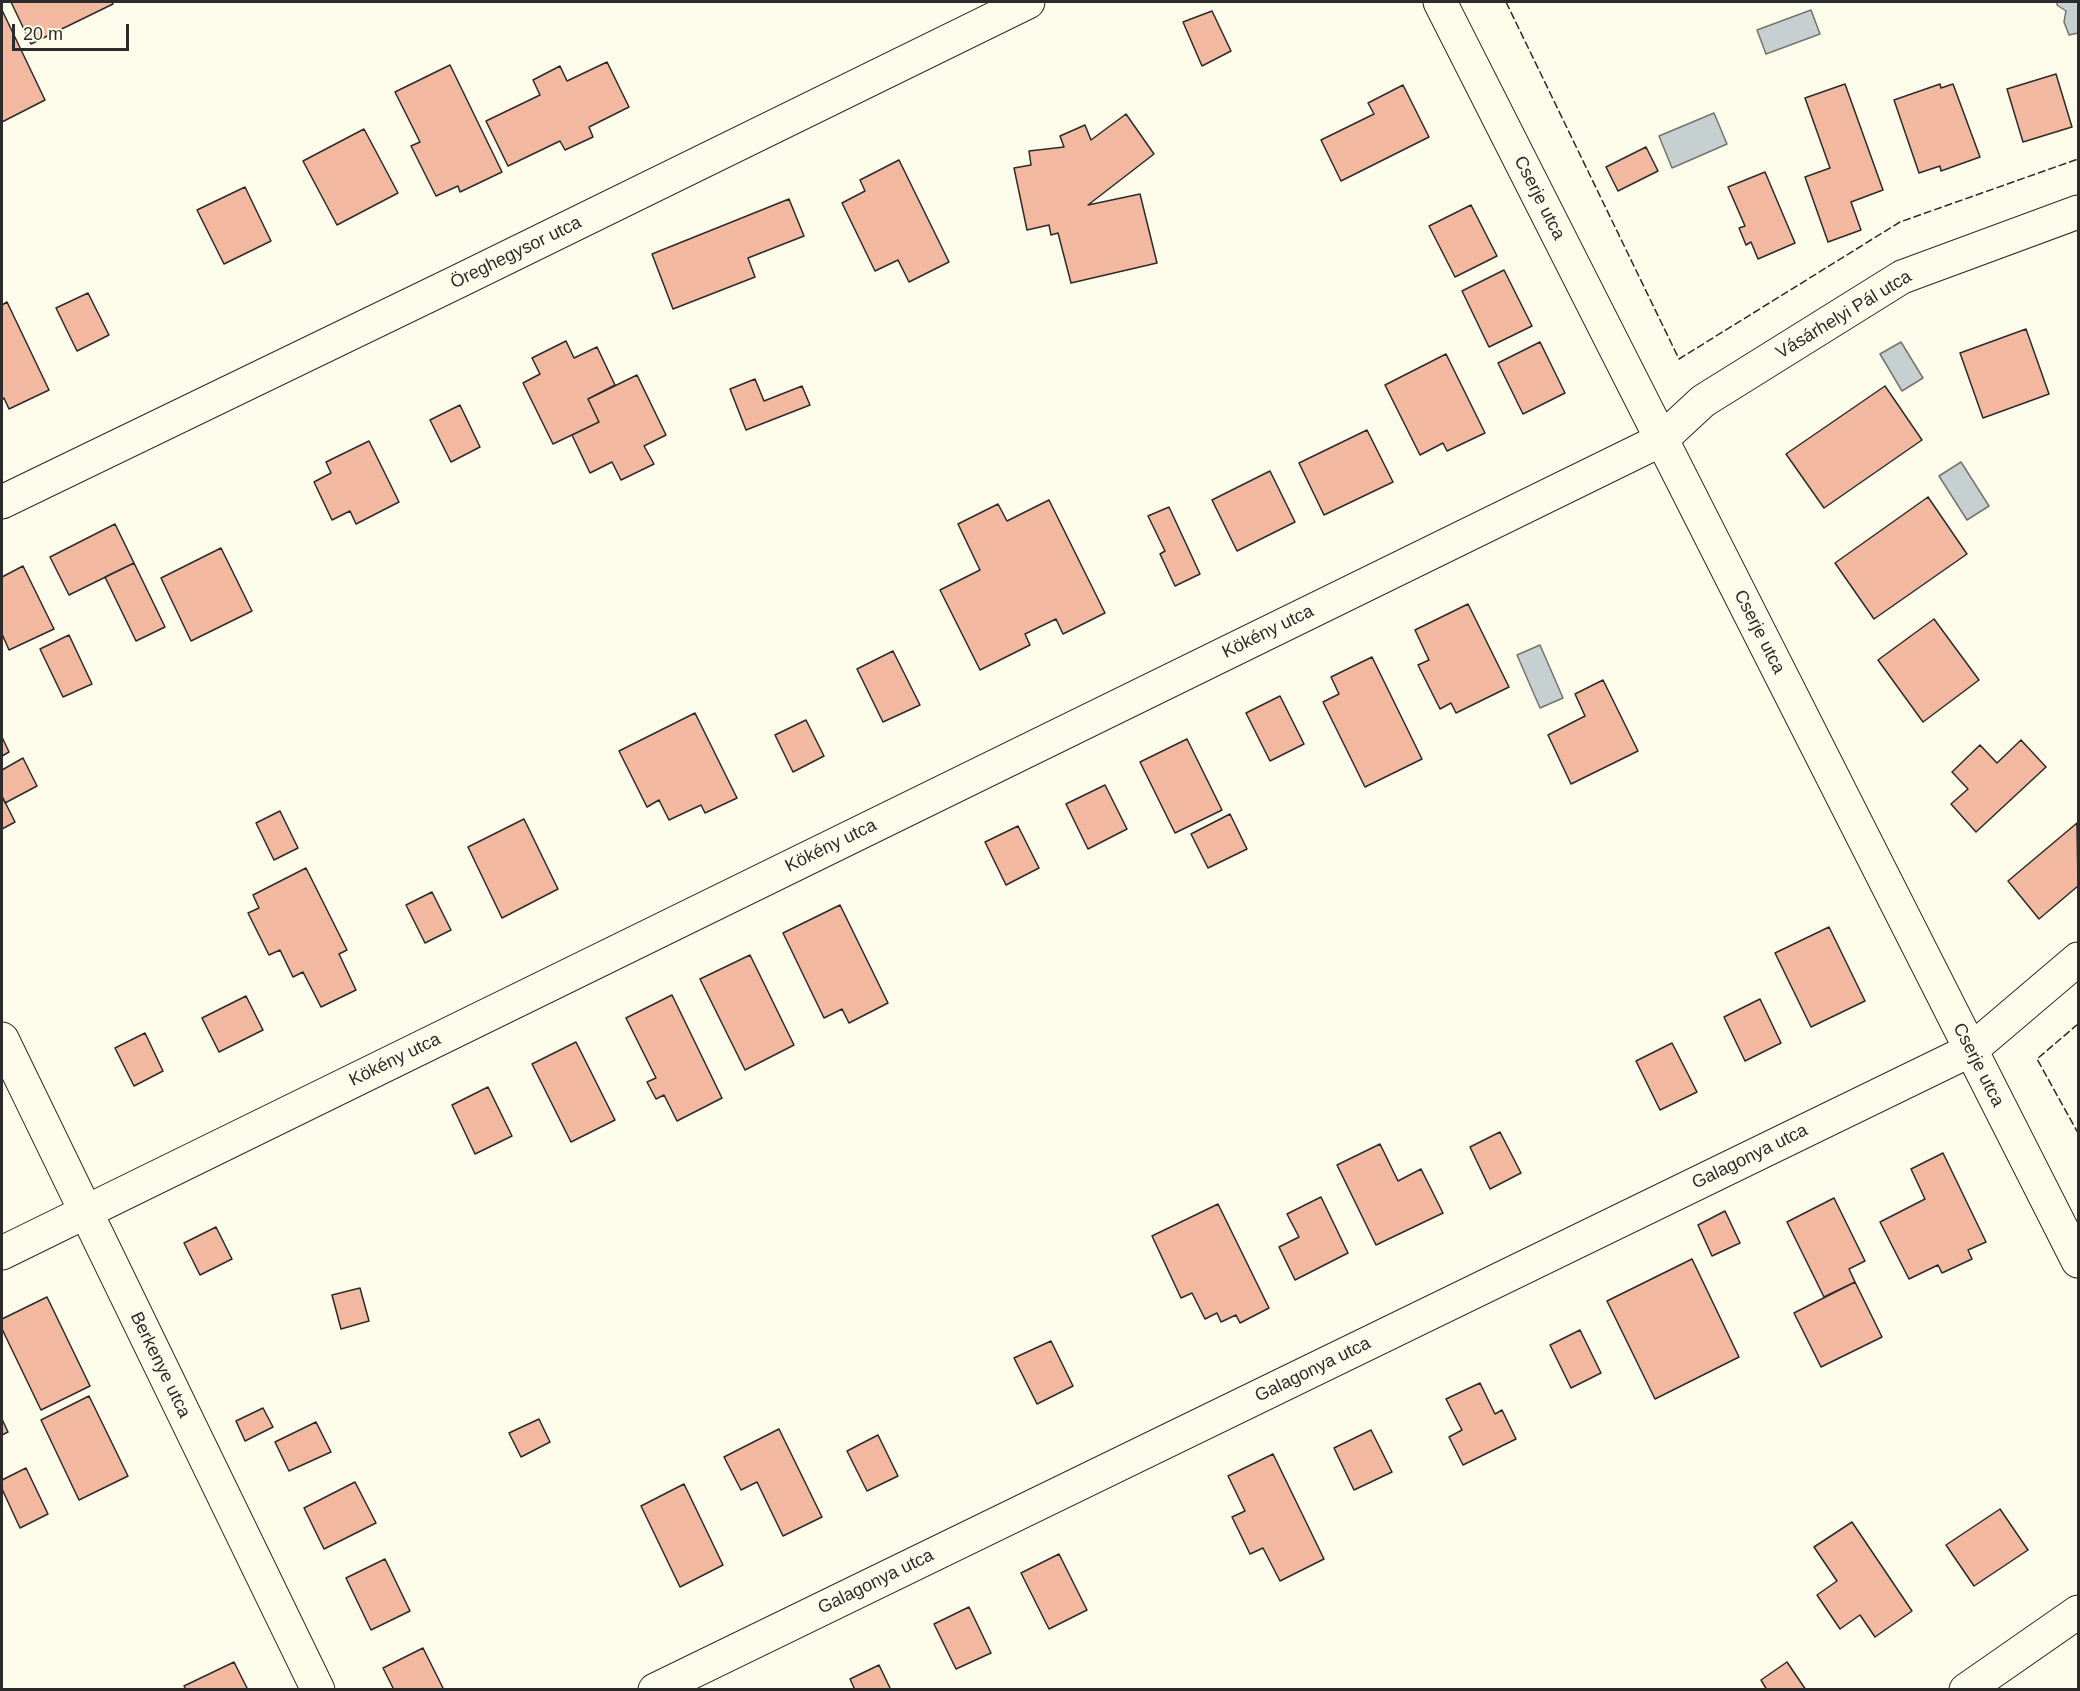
<!DOCTYPE html>
<meta charset="utf-8">
<style>
body{margin:0}
#map{position:relative;width:2080px;height:1691px;overflow:hidden;background:#fdfbea;font-family:Arial,sans-serif}
canvas{display:block}
.frame{position:absolute;inset:0;border:3px solid #2b2b2b;pointer-events:none}
.scale{position:absolute;left:12px;top:24px;width:117px;height:27px;box-sizing:border-box;border:3px solid #2b2b2b;border-top:0;padding-left:8px;font-size:18px;line-height:21px;white-space:nowrap;color:#2b2b2b;-webkit-text-stroke:4px #fdfbea;paint-order:stroke}
</style>
<div id="map">
<canvas width="2080" height="1691"></canvas>
<div class="frame"></div>
<div class="scale">20 m</div>
</div>
<script>
const c = document.querySelector('canvas').getContext('2d');
c.lineJoin = 'round';
function fill(path, color) { c.fillStyle = color; c.fill(path, 'evenodd'); }
const poly = rows => new Path2D(rows.map(r => 'M' + r).join(''));
function stroke(path, color, width, dash) { c.strokeStyle = color; c.lineWidth = width; c.lineCap = dash ? 'butt' : 'round'; c.setLineDash(dash || []); c.stroke(path); }
function label(font, color, halo, rows, align = 'center') {
  c.font = font + ' Arial,sans-serif'; c.lineWidth = 4.5; c.setLineDash([]); c.textBaseline = 'middle'; c.strokeStyle = halo; c.fillStyle = color; for (const [text, x, y, turn = 0] of rows) {
    c.save(); c.translate(x, y); c.rotate((+turn || 0) * Math.PI / 180); c.textAlign = isNaN(turn) ? turn : align; if (halo) c.strokeText(text, 0, 0); c.fillText(text, 0, 0); c.restore();
  }
}
const water = poly([
 [2057,2,2078,2,2078,33,2069,35,2064,22,2066,11,2057,5,2057,2],
 [1811,10,1820,34,1766,54,1757,30,1811,10],
 [1714,113,1727,144,1672,168,1659,136,1714,113],
 [1901,342,1923,378,1902,391,1880,354,1901,342],
 [1961,462,1989,506,1967,520,1939,476,1961,462],
 [1540,645,1563,698,1540,708,1517,655,1540,645]
]);
fill(water, '#c7d0d0');
stroke(water, '#74746e', 1.5);
const building = poly([
 [11,2,112,2,113,4,31,44,11,2],
 [2,10,45,100,2,122,2,10],
 [1212,11,1231,51,1202,66,1183,22,1212,11],
 [607,62,629,107,589,127,593,137,565,150,560,141,508,166,486,121,540,95,533,80,560,66,567,81,607,62],
 [450,65,502,172,460,192,458,186,436,196,411,146,420,142,395,92,450,65],
 [2056,74,2072,127,2023,142,2007,89,2056,74],
 [1845,84,1883,190,1851,202,1861,230,1828,242,1805,177,1830,168,1805,98,1845,84],
 [1940,84,1941,88,1953,84,1980,157,1941,171,1940,166,1919,173,1894,100,1940,84],
 [1403,85,1429,137,1341,181,1321,140,1374,114,1368,103,1403,85],
 [1126,114,1154,154,1088,205,1140,194,1157,263,1071,283,1058,233,1051,235,1049,225,1027,230,1014,168,1031,165,1029,151,1064,147,1060,136,1085,125,1091,140,1126,114],
 [364,129,398,193,337,225,303,161,364,129],
 [1646,147,1658,171,1618,191,1606,167,1646,147],
 [899,160,949,262,909,282,898,260,875,271,842,203,865,191,860,180,899,160],
 [1765,172,1795,243,1758,259,1751,242,1746,245,1739,228,1745,226,1728,187,1765,172],
 [245,187,271,241,224,264,197,210,245,187],
 [789,199,804,236,748,258,755,277,673,309,652,254,789,199],
 [1471,205,1497,256,1455,277,1429,226,1471,205],
 [1504,270,1532,326,1489,347,1462,291,1504,270],
 [88,293,109,335,77,351,56,308,88,293],
 [7,302,49,390,9,409,4,398,2,400,2,305,7,302],
 [2026,329,2049,394,1983,418,1960,353,2026,329],
 [566,341,574,358,597,347,615,385,588,399,599,422,553,444,523,383,540,374,532,358,566,341],
 [1540,342,1565,393,1523,414,1498,363,1540,342],
 [1446,354,1485,433,1447,451,1443,443,1420,455,1385,385,1446,354],
 [637,375,666,435,644,446,654,464,621,480,612,462,590,473,572,435,599,422,588,399,637,375],
 [755,379,764,401,802,386,810,405,746,430,730,389,755,379],
 [1885,386,1922,440,1824,508,1786,454,1885,386],
 [460,405,480,447,451,462,430,420,460,405],
 [1367,430,1393,482,1324,515,1299,463,1367,430],
 [369,441,399,502,356,524,350,511,332,520,314,482,331,473,326,462,369,441],
 [1270,471,1295,522,1237,551,1212,500,1270,471],
 [1928,497,1967,554,1874,619,1835,563,1928,497],
 [1049,500,1105,613,1063,634,1056,619,1025,634,1030,645,980,670,940,590,980,570,958,524,998,504,1007,521,1049,500],
 [1169,507,1200,574,1175,586,1160,554,1165,551,1148,516,1169,507],
 [115,524,134,563,69,595,50,557,115,524],
 [221,548,252,611,191,641,161,578,221,548],
 [134,563,165,627,136,641,105,577,134,563],
 [23,566,54,629,9,650,2,634,2,577,23,566],
 [1468,604,1509,687,1456,713,1451,703,1440,709,1418,665,1429,660,1415,630,1468,604],
 [1934,619,1979,680,1923,722,1878,660,1934,619],
 [69,635,92,684,63,697,40,649,69,635],
 [893,651,920,705,883,722,857,669,893,651],
 [1372,657,1422,759,1365,787,1323,702,1339,694,1331,677,1372,657],
 [1603,680,1638,751,1571,784,1548,735,1585,716,1575,694,1603,680],
 [1280,696,1304,744,1270,761,1246,713,1280,696],
 [695,713,737,798,705,813,701,805,669,820,659,800,647,807,619,751,695,713],
 [806,720,824,756,793,772,775,735,806,720],
 [2,737,9,752,2,756,2,737],
 [1187,739,1222,810,1175,833,1140,762,1187,739],
 [2021,740,2046,767,1976,832,1951,804,1968,789,1952,772,1980,745,1997,763,2021,740],
 [23,758,37,786,5,803,2,796,2,770,23,758],
 [1105,785,1127,829,1088,849,1066,804,1105,785],
 [2,796,15,822,2,829,2,796],
 [280,811,298,848,274,860,256,823,280,811],
 [1230,814,1247,849,1208,868,1191,834,1230,814],
 [524,819,558,889,502,918,468,847,524,819],
 [2077,823,2078,886,2039,919,2008,881,2077,823],
 [1018,826,1039,868,1006,885,985,842,1018,826],
 [306,868,347,950,339,954,356,990,321,1007,303,972,293,977,280,950,269,955,248,913,259,908,253,895,306,868],
 [432,892,451,930,425,943,406,905,432,892],
 [840,905,888,1003,849,1023,842,1009,824,1018,783,933,840,905],
 [1829,927,1865,1001,1811,1027,1775,953,1829,927],
 [750,955,794,1045,745,1070,700,979,750,955],
 [672,995,722,1098,677,1121,664,1095,656,1099,647,1082,656,1078,626,1018,672,995],
 [246,996,263,1030,219,1052,202,1018,246,996],
 [1760,999,1781,1043,1745,1061,1724,1017,1760,999],
 [145,1033,163,1071,134,1086,115,1048,145,1033],
 [576,1042,615,1120,571,1142,532,1064,576,1042],
 [1672,1043,1697,1092,1660,1110,1636,1061,1672,1043],
 [488,1087,512,1136,475,1154,452,1105,488,1087],
 [1500,1132,1521,1173,1490,1189,1470,1147,1500,1132],
 [1380,1144,1398,1181,1421,1169,1443,1213,1376,1245,1337,1165,1380,1144],
 [1943,1153,1986,1242,1968,1250,1972,1259,1942,1273,1938,1265,1909,1279,1880,1222,1925,1199,1911,1169,1943,1153],
 [1321,1197,1348,1253,1295,1280,1279,1247,1299,1237,1287,1214,1321,1197],
 [1834,1198,1865,1261,1849,1269,1855,1282,1824,1297,1787,1222,1834,1198],
 [1218,1204,1269,1308,1240,1323,1236,1315,1221,1322,1217,1313,1205,1319,1192,1293,1181,1298,1152,1236,1218,1204],
 [1725,1211,1740,1243,1712,1256,1698,1225,1725,1211],
 [216,1227,232,1259,200,1275,184,1243,216,1227],
 [1692,1259,1739,1357,1655,1399,1607,1301,1692,1259],
 [1855,1282,1882,1337,1821,1367,1794,1313,1855,1282],
 [360,1288,369,1321,341,1329,332,1295,360,1288],
 [47,1297,90,1386,41,1410,2,1329,2,1319,47,1297],
 [1580,1330,1601,1373,1571,1388,1550,1345,1580,1330],
 [1051,1341,1073,1386,1037,1404,1014,1358,1051,1341],
 [1480,1383,1495,1414,1502,1410,1516,1439,1463,1465,1449,1437,1462,1430,1446,1399,1480,1383],
 [89,1396,128,1476,79,1500,41,1420,89,1396],
 [263,1408,273,1427,245,1441,236,1421,263,1408],
 [2,1419,8,1432,2,1435,2,1419],
 [539,1419,550,1442,521,1457,509,1433,539,1419],
 [316,1422,331,1452,289,1471,275,1442,316,1422],
 [779,1429,822,1517,783,1536,757,1482,741,1490,724,1457,779,1429],
 [1371,1430,1392,1472,1354,1490,1334,1448,1371,1430],
 [878,1435,898,1476,867,1491,847,1451,878,1435],
 [1273,1454,1324,1559,1280,1581,1263,1548,1250,1554,1232,1517,1245,1511,1228,1476,1273,1454],
 [26,1468,48,1514,20,1528,2,1489,2,1480,26,1468],
 [355,1482,376,1523,324,1549,304,1508,355,1482],
 [684,1484,723,1565,680,1587,641,1506,684,1484],
 [2000,1509,2028,1550,1974,1586,1946,1545,2000,1509],
 [1852,1522,1912,1611,1875,1637,1860,1615,1840,1629,1817,1595,1837,1581,1814,1547,1852,1522],
 [1059,1554,1087,1610,1049,1629,1021,1573,1059,1554],
 [385,1559,410,1611,371,1630,346,1578,385,1559],
 [969,1607,991,1653,956,1669,934,1624,969,1607],
 [423,1648,444,1690,394,1690,383,1668,423,1648],
 [234,1662,248,1690,186,1690,184,1686,234,1662],
 [1787,1662,1806,1690,1767,1690,1761,1680,1787,1662],
 [879,1665,891,1690,855,1690,850,1679,879,1665]
]);
fill(building, '#f2b8a0');
stroke(building, '#2b2b2b', 1.5);
const minor = poly([
 [1440,2,2078,1261],
 [2,502,461,280,1028,2],
 [2,1039,318,1690],
 [2,1253,1661,440,1703,401,1902,277,2078,212],
 [655,1690,1971,1050,2078,959],
 [1966,1690,2078,1612]
]);
stroke(minor, '#2b2b2b', 35);
stroke(minor, '#fdfbea', 33);
stroke(poly([
 [1506,2,1679,359,1900,222,2078,159],
 [2078,1024,2037,1059,2078,1133]
]), '#2b2b2b', 1.5, [8, 3]);
label('18px', '#2b2b2b', '#fdfbea', [
 ["Cserje utca",1539,198,63],
 ["Öreghegysor utca",516,253,-26],
 ["Vásárhelyi Pál utca",1844,315,-31],
 ["Kökény utca",1268,632,-26],
 ["Cserje utca",1759,632,63],
 ["Kökény utca",831,846,-26],
 ["Kökény utca",395,1060,-26],
 ["Cserje utca",1978,1065,63],
 ["Galagonya utca",1750,1157,-26],
 ["Berkenye utca",160,1365,64],
 ["Galagonya utca",1313,1370,-26],
 ["Galagonya utca",876,1582,-26]
]);
</script>
